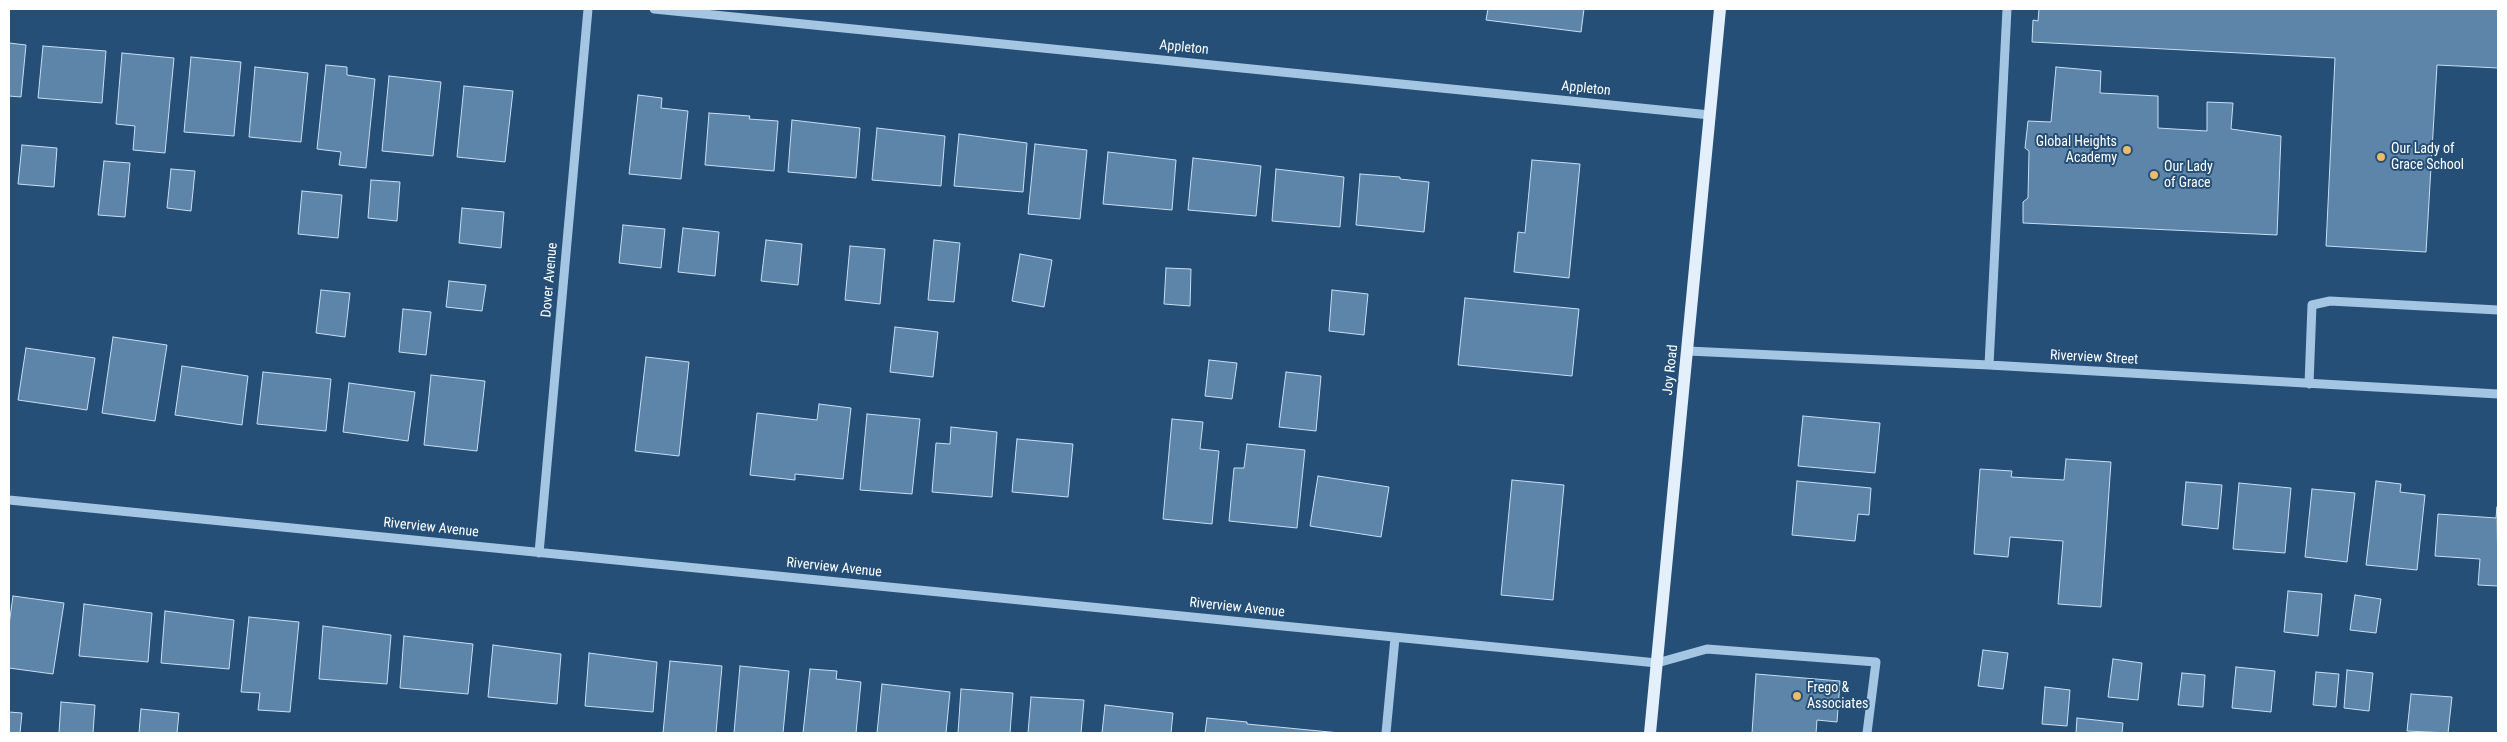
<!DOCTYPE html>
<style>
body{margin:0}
#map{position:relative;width:2507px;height:742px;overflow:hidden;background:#254f76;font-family:"Roboto Condensed",sans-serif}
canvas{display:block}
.frame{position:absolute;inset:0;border:10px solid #fff;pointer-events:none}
</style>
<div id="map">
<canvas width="2507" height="742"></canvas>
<div class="frame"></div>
</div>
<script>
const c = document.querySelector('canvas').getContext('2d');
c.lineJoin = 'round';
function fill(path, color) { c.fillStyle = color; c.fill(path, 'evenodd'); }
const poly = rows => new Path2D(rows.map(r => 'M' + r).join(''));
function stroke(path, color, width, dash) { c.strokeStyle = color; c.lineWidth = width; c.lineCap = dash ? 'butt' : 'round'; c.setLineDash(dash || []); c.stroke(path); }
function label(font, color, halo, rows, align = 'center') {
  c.font = font + ' "Roboto Condensed",sans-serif'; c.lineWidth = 4; c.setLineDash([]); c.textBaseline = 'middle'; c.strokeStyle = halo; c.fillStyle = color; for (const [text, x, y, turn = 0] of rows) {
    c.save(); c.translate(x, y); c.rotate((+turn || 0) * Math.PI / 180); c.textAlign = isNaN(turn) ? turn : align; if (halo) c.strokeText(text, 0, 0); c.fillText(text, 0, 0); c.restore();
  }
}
const building = poly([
 [1488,9,1584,9,1581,32,1486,20,1488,9],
 [2039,9,2498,9,2498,68,2437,65,2426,252,2326,246,2335,58,2032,42,2033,20,2038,21,2039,9],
 [9,43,26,45,21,97,9,96,9,43],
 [43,46,106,51,102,103,38,98,43,46],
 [122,53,174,58,165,153,133,150,135,126,116,124,122,53],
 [191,57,241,62,234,136,184,132,191,57],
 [326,65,347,67,347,75,375,79,366,168,339,165,341,152,317,149,326,65],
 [255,67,308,73,301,142,249,137,255,67],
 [2056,67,2101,71,2100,93,2158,96,2158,128,2207,131,2207,102,2233,103,2231,129,2281,136,2277,235,2023,223,2023,202,2028,198,2029,151,2025,148,2028,121,2051,122,2056,67],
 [389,76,441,82,433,156,382,151,389,76],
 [464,86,513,91,505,162,457,157,464,86],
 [638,95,662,98,661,108,688,111,681,179,629,174,638,95],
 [709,113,750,116,749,119,778,121,774,171,705,165,709,113],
 [792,120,860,128,856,178,788,172,792,120],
 [877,128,945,136,941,186,872,180,877,128],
 [959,134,1027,143,1023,192,954,186,959,134],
 [1035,144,1087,150,1080,219,1028,214,1035,144],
 [22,145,57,148,54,187,18,184,22,145],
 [1108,152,1176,160,1172,210,1103,204,1108,152],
 [1193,158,1261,166,1256,216,1188,210,1193,158],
 [1532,160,1580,164,1569,278,1514,272,1518,232,1525,233,1532,160],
 [104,161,130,163,125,217,98,215,104,161],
 [171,169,195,171,191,211,167,208,171,169],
 [1276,169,1344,177,1340,227,1272,221,1276,169],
 [1360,174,1400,177,1400,179,1429,182,1424,232,1356,225,1360,174],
 [371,180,400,182,397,221,368,218,371,180],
 [302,191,342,195,338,238,298,234,302,191],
 [462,208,504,212,501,248,459,243,462,208],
 [623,225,665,229,661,268,619,263,623,225],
 [683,228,719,232,715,276,678,272,683,228],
 [766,240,802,244,798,285,761,281,766,240],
 [934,240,960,243,954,302,928,300,934,240],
 [850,246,885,249,880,304,845,300,850,246],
 [1020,254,1052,260,1044,307,1012,301,1020,254],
 [1166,268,1191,269,1190,306,1164,304,1166,268],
 [449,281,486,285,482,311,446,307,449,281],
 [321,290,350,293,345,337,316,333,321,290],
 [1332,290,1368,294,1364,335,1329,331,1332,290],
 [1465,298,1579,309,1572,376,1458,365,1465,298],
 [403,309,431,312,426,355,399,352,403,309],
 [895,327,938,332,933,377,890,372,895,327],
 [113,337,167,345,155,421,102,413,113,337],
 [26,348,95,358,87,410,18,400,26,348],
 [646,357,689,362,679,456,635,451,646,357],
 [1209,360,1237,363,1232,399,1205,396,1209,360],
 [182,366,248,376,242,425,175,415,182,366],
 [263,372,331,379,326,431,257,424,263,372],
 [1286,372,1321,376,1316,431,1279,427,1286,372],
 [431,375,485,381,477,451,424,445,431,375],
 [349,383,415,392,408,441,343,432,349,383],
 [819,404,851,408,843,479,795,474,795,480,750,475,757,413,817,420,819,404],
 [867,414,920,419,912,494,860,490,867,414],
 [1803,416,1880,423,1875,473,1798,466,1803,416],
 [1172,419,1203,422,1200,449,1219,451,1212,524,1163,519,1172,419],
 [951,427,997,432,992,497,932,492,936,443,950,444,951,427],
 [1017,439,1073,444,1068,497,1012,492,1017,439],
 [1247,444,1305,450,1297,528,1229,521,1234,468,1244,468,1247,444],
 [2066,459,2111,462,2101,607,2058,604,2063,541,2010,537,2008,557,1974,554,1980,469,2012,471,2011,477,2064,480,2066,459],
 [1318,476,1389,487,1381,537,1310,526,1318,476],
 [1512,480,1564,485,1553,600,1501,595,1512,480],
 [1797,481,1871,488,1869,515,1858,514,1855,541,1792,535,1797,481],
 [2376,481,2401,484,2400,492,2425,495,2417,570,2366,565,2376,481],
 [2186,482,2222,485,2218,529,2182,525,2186,482],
 [2239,483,2291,488,2285,553,2233,549,2239,483],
 [2312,489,2355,493,2347,562,2305,557,2312,489],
 [2497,507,2498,586,2478,585,2480,559,2435,556,2438,514,2496,518,2497,507],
 [2288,591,2322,594,2318,636,2284,632,2288,591],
 [2355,595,2381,599,2376,633,2350,630,2355,595],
 [13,596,64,603,53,674,9,668,9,625,13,596],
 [84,604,152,613,148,662,79,656,84,604],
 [165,611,234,620,229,669,161,663,165,611],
 [249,617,299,622,290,712,258,710,260,693,241,692,249,617],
 [323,626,391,635,387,684,319,679,323,626],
 [404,636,473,644,468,694,400,688,404,636],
 [493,645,561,654,557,704,488,697,493,645],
 [1983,650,2008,653,2003,689,1978,686,1983,650],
 [589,653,657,662,653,712,585,706,589,653],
 [2113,659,2142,663,2138,700,2108,697,2113,659],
 [670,661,722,666,716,733,663,733,670,661],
 [740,666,789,671,783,733,734,733,740,666],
 [2236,667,2275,671,2271,712,2232,708,2236,667],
 [810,669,837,671,836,679,861,682,856,733,803,733,810,669],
 [2347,670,2373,673,2369,711,2344,708,2347,670],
 [2316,672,2339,674,2336,707,2313,705,2316,672],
 [2182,673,2205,675,2203,707,2178,705,2182,673],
 [1756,674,1840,681,1837,722,1817,720,1816,733,1752,733,1756,674],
 [882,684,950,692,946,733,877,733,882,684],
 [2045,687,2070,690,2067,726,2042,724,2045,687],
 [961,689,1013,693,1010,733,958,733,961,689],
 [2411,694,2452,697,2448,733,2407,731,2411,694],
 [1031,697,1084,700,1081,733,1028,733,1031,697],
 [61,702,95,705,93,733,59,733,61,702],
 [1105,705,1173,713,1171,733,1102,733,1105,705],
 [141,709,179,713,177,733,139,733,141,709],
 [9,712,22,713,20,733,9,733,9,712],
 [1207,718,1247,722,1247,724,1340,733,1205,733,1207,718],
 [2077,718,2123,723,2122,733,2076,733,2077,718]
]);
fill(building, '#5d85a9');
stroke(building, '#c8def2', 1);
stroke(poly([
 [654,9,1710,115],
 [1688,351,1989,365,2498,394],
 [1989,365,2007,9],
 [2309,384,2312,305,2330,301,2498,310],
 [9,500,1657,663,1707,649,1876,662,1867,733],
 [539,553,588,9],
 [1386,733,1395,638]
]), '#a5c6e3', 9);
stroke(poly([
 [1650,733,1720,9]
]), '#e4effc', 12);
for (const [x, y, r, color] of [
 [2127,150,5,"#ecbc6a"],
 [2381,157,5,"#ecbc6a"],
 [2154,175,5,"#ecbc6a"],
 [1797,696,5,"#ecbc6a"]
]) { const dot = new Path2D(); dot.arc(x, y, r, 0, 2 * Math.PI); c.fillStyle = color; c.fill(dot); stroke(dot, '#254f76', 2); }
label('14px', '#fff', '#254f76', [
 ["Appleton",1184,48,6],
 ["Appleton",1586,89,6],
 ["Dover Avenue",550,280,-85],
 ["Riverview Street",2094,358,3],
 ["Joy Road",1671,370,-84],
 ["Riverview Avenue",431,528,6],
 ["Riverview Avenue",834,568,6],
 ["Riverview Avenue",1237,608,6]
]);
label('14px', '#fff', '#254f76', [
 ["Global Heights",2117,142,"right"],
 ["Academy",2117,158,"right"],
 ["Our Lady of",2391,149],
 ["Grace School",2391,165],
 ["Our Lady",2164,167],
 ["of Grace",2164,183],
 ["Frego &",1807,688],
 ["Associates",1807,704]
], 'left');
</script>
